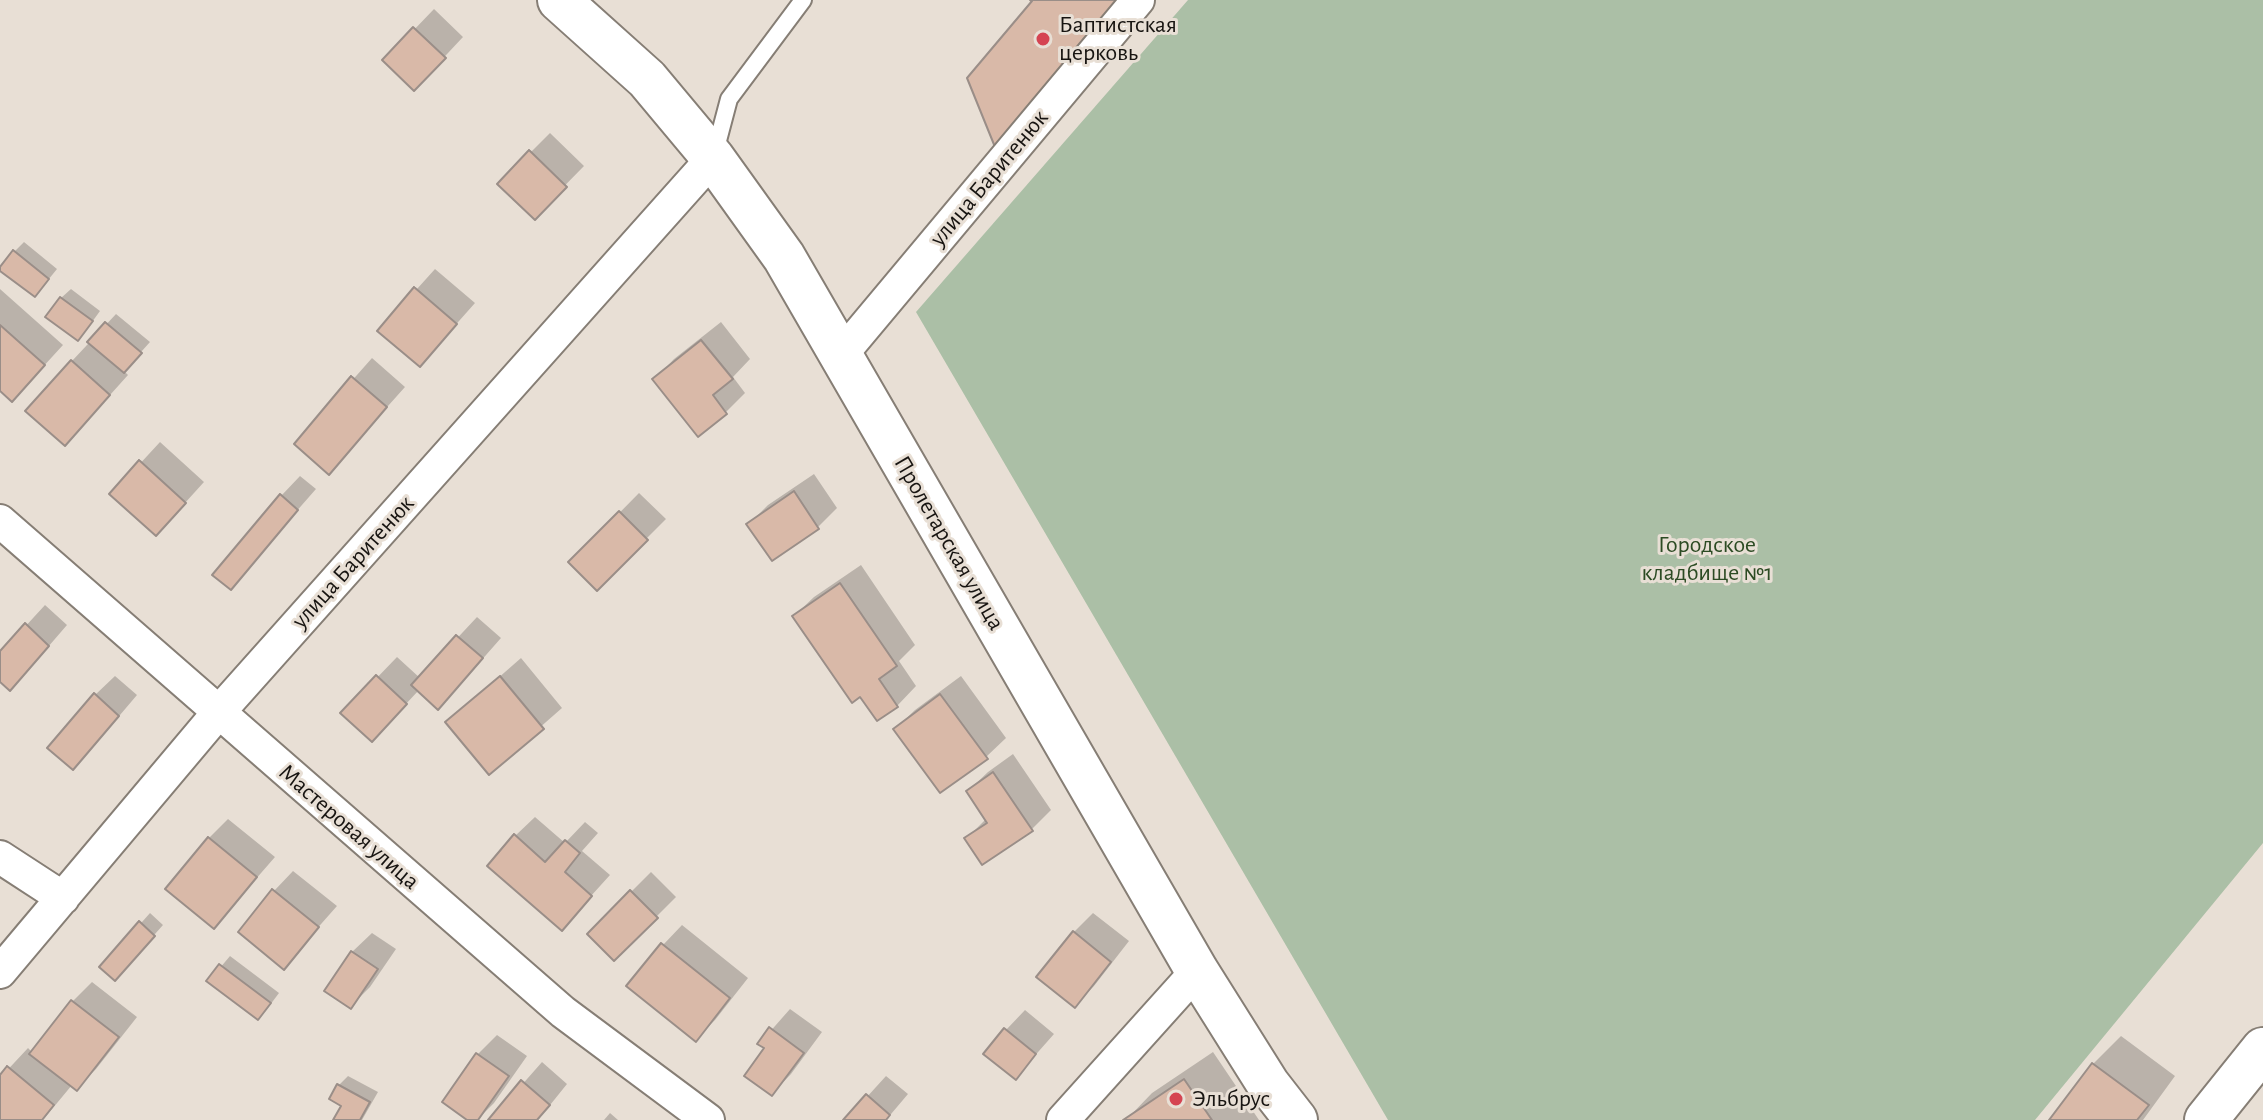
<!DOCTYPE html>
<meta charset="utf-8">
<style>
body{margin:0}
canvas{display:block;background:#e8dfd5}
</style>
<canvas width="2263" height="1120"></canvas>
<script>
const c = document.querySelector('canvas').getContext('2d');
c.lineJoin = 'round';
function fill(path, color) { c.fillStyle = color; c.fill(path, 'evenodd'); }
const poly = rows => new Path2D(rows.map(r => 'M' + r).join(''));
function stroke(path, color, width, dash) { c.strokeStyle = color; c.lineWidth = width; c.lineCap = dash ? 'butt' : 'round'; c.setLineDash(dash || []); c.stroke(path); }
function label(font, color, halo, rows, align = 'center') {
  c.font = font + ' "Alegreya Sans",sans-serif'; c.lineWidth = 6; c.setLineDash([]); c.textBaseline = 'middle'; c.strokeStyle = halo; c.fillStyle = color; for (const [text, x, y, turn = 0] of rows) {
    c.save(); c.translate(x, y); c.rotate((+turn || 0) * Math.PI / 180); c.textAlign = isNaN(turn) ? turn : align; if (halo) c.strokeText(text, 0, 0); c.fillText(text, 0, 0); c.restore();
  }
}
fill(poly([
 [1188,0,2263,0,2263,843,2035,1120,1388,1120,916,312]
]), '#abbfa6');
fill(poly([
 [434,9,463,37,433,69,385,60],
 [550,133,584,166,534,217,500,183],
 [24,242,57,269,44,285,14,252],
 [435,269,475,303,420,365,380,330],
 [0,289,63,345,31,380,0,389],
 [71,289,100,311,87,329,61,298],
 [116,314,150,342,124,371,128,375,84,424,72,361],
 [721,322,750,359,733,377,745,393,726,412,655,379,674,359],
 [372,358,405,387,329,472,296,444],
 [160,442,204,482,175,514,112,494],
 [814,474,837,508,818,527,773,559,748,525,768,505],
 [300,476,316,489,230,587,281,496],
 [639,493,666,519,597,588,571,562],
 [861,565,915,645,899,661,916,686,897,706,861,694,794,616,814,597],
 [45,605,67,625,29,669,0,680,0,654],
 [477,617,501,638,457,688,419,690,391,720,343,713,397,657,420,678],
 [521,658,562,708,489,772,448,722],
 [115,676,137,695,92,748,95,695],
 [961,676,1006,738,986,757,895,729,915,710],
 [1013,754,1051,810,1032,829,983,862,967,838,987,818,968,791,988,772],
 [535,817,565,843,585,822,598,833,582,851,610,875,562,928,515,836],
 [228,819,275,857,214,927,209,838],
 [293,871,337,906,283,967,274,891],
 [651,872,676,897,614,959,589,934],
 [150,913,163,925,124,969,102,967],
 [1093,913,1129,941,1094,986,1075,1005,1074,932],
 [682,925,748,978,715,1020,696,1039,663,945],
 [372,933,396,949,370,987,351,1006,352,952],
 [230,956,279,993,267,1009,209,981],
 [92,982,137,1017,96,1069,77,1088,72,1085,43,1120,0,1120,0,1078,28,1048,33,1053,72,1002],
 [790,1009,822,1032,791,1074,772,1094,767,1048,760,1043],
 [1025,1010,1054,1034,1016,1077,1006,1030],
 [497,1035,527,1056,494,1103,477,1120,471,1120,444,1101,478,1054],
 [2121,1036,2175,1076,2143,1120,2052,1120,2093,1064],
 [1213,1052,1259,1120,1126,1120,1152,1093],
 [542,1062,567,1084,538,1120,491,1120],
 [348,1076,378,1092,362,1120,336,1120,344,1105,332,1098,339,1085],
 [886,1076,908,1094,886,1120,846,1120],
 [610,1113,618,1120,604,1120]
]), '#0003');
const building = poly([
 [1030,0,1120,0,995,147,967,78,1032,1,1030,0],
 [413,27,446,58,414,91,382,60,413,27],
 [529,150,567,187,535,220,497,184,529,150],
 [13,250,49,279,35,297,0,271,0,267,13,250],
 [414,287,457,324,420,367,377,331,414,287],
 [60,297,93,321,78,341,45,317,60,297],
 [105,322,142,353,124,373,87,342,105,322],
 [0,325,45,365,12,402,0,391,0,325],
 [701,340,733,379,713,395,727,414,698,437,652,379,701,340],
 [71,360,110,395,65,446,25,411,71,360],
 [351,376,387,407,329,475,294,444,351,376],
 [139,460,186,503,156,536,109,494,139,460],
 [794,491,819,529,772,561,746,524,794,491],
 [280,494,298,510,231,590,212,575,280,494],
 [619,511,648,540,597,591,568,562,619,511],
 [840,583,897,666,879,679,898,707,877,721,860,697,852,703,792,616,840,583],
 [25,623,49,646,10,691,0,682,0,651,25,623],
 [456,635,483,658,438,710,411,685,456,635],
 [376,675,407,704,372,742,340,713,376,675],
 [500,676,544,729,489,775,445,722,500,676],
 [94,693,119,716,73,770,47,748,94,693],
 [940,694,988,759,940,793,893,729,940,694],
 [993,772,1033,831,982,865,964,838,987,823,966,791,993,772],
 [514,834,545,862,565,840,580,853,565,872,592,896,562,931,487,866,514,834],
 [208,837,257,877,214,929,165,889,208,837],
 [272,889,319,927,284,970,238,932,272,889],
 [630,890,658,918,614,961,587,934,630,890],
 [139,921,155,936,115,981,99,967,139,921],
 [1073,931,1111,962,1075,1008,1036,977,1073,931],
 [661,943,730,998,696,1042,626,986,661,943],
 [351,951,378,969,351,1009,324,991,351,951],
 [219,964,271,1003,258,1020,206,981,219,964],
 [71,1000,119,1037,77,1091,29,1054,71,1000],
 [769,1027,804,1053,772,1096,744,1076,764,1048,757,1044,769,1027],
 [1004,1028,1036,1054,1016,1080,983,1054,1004,1028],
 [476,1053,509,1076,478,1120,467,1120,442,1102,476,1053],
 [2092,1063,2149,1105,2137,1120,2049,1120,2092,1063],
 [7,1066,54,1105,42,1120,0,1120,0,1075,7,1066],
 [1184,1079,1212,1120,1123,1120,1184,1079],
 [521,1080,550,1105,537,1120,488,1120,521,1080],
 [337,1084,370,1102,360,1120,333,1120,341,1106,329,1099,337,1084],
 [866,1094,890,1115,886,1120,843,1120,866,1094]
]);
fill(building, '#d9b9a8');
stroke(building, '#9a8e88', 2);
const service = poly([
 [715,152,729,99,803,0]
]);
const minor = poly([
 [841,355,1138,0],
 [0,521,563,1012,708,1120],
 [0,857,63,898],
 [0,972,218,713,713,158],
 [1063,1120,1197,971]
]);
const tertiary = poly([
 [559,0,647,79,713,158,784,257,1197,971,1268,1084,1296,1120],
 [2206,1120,2263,1049]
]);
stroke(service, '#867e75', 20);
stroke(minor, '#867e75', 36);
stroke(tertiary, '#867e75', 46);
stroke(service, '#fff', 16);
stroke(minor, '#fff', 32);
stroke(tertiary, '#fff', 42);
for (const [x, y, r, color] of [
 [1043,39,8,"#d54452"],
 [1176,1099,8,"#d54452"]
]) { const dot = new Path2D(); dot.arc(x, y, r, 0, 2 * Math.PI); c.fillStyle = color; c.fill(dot); stroke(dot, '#e8dfd5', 3); }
label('24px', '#171411', '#e8dfd5', [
 ["Баптистская",1059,25],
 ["церковь",1059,53],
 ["Эльбрус",1192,1099]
], 'left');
label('24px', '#171411', '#e8dfd5', [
 ["улица Баритенюк",989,178,-50],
 ["Пролетарская улица",949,543,60],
 ["улица Баритенюк",353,562,-48],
 ["Мастеровая улица",349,827,41]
]);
label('24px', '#2c4b23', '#e8dfd5', [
 ["Городское",1707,545],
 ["кладбище №1",1707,573]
]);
</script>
